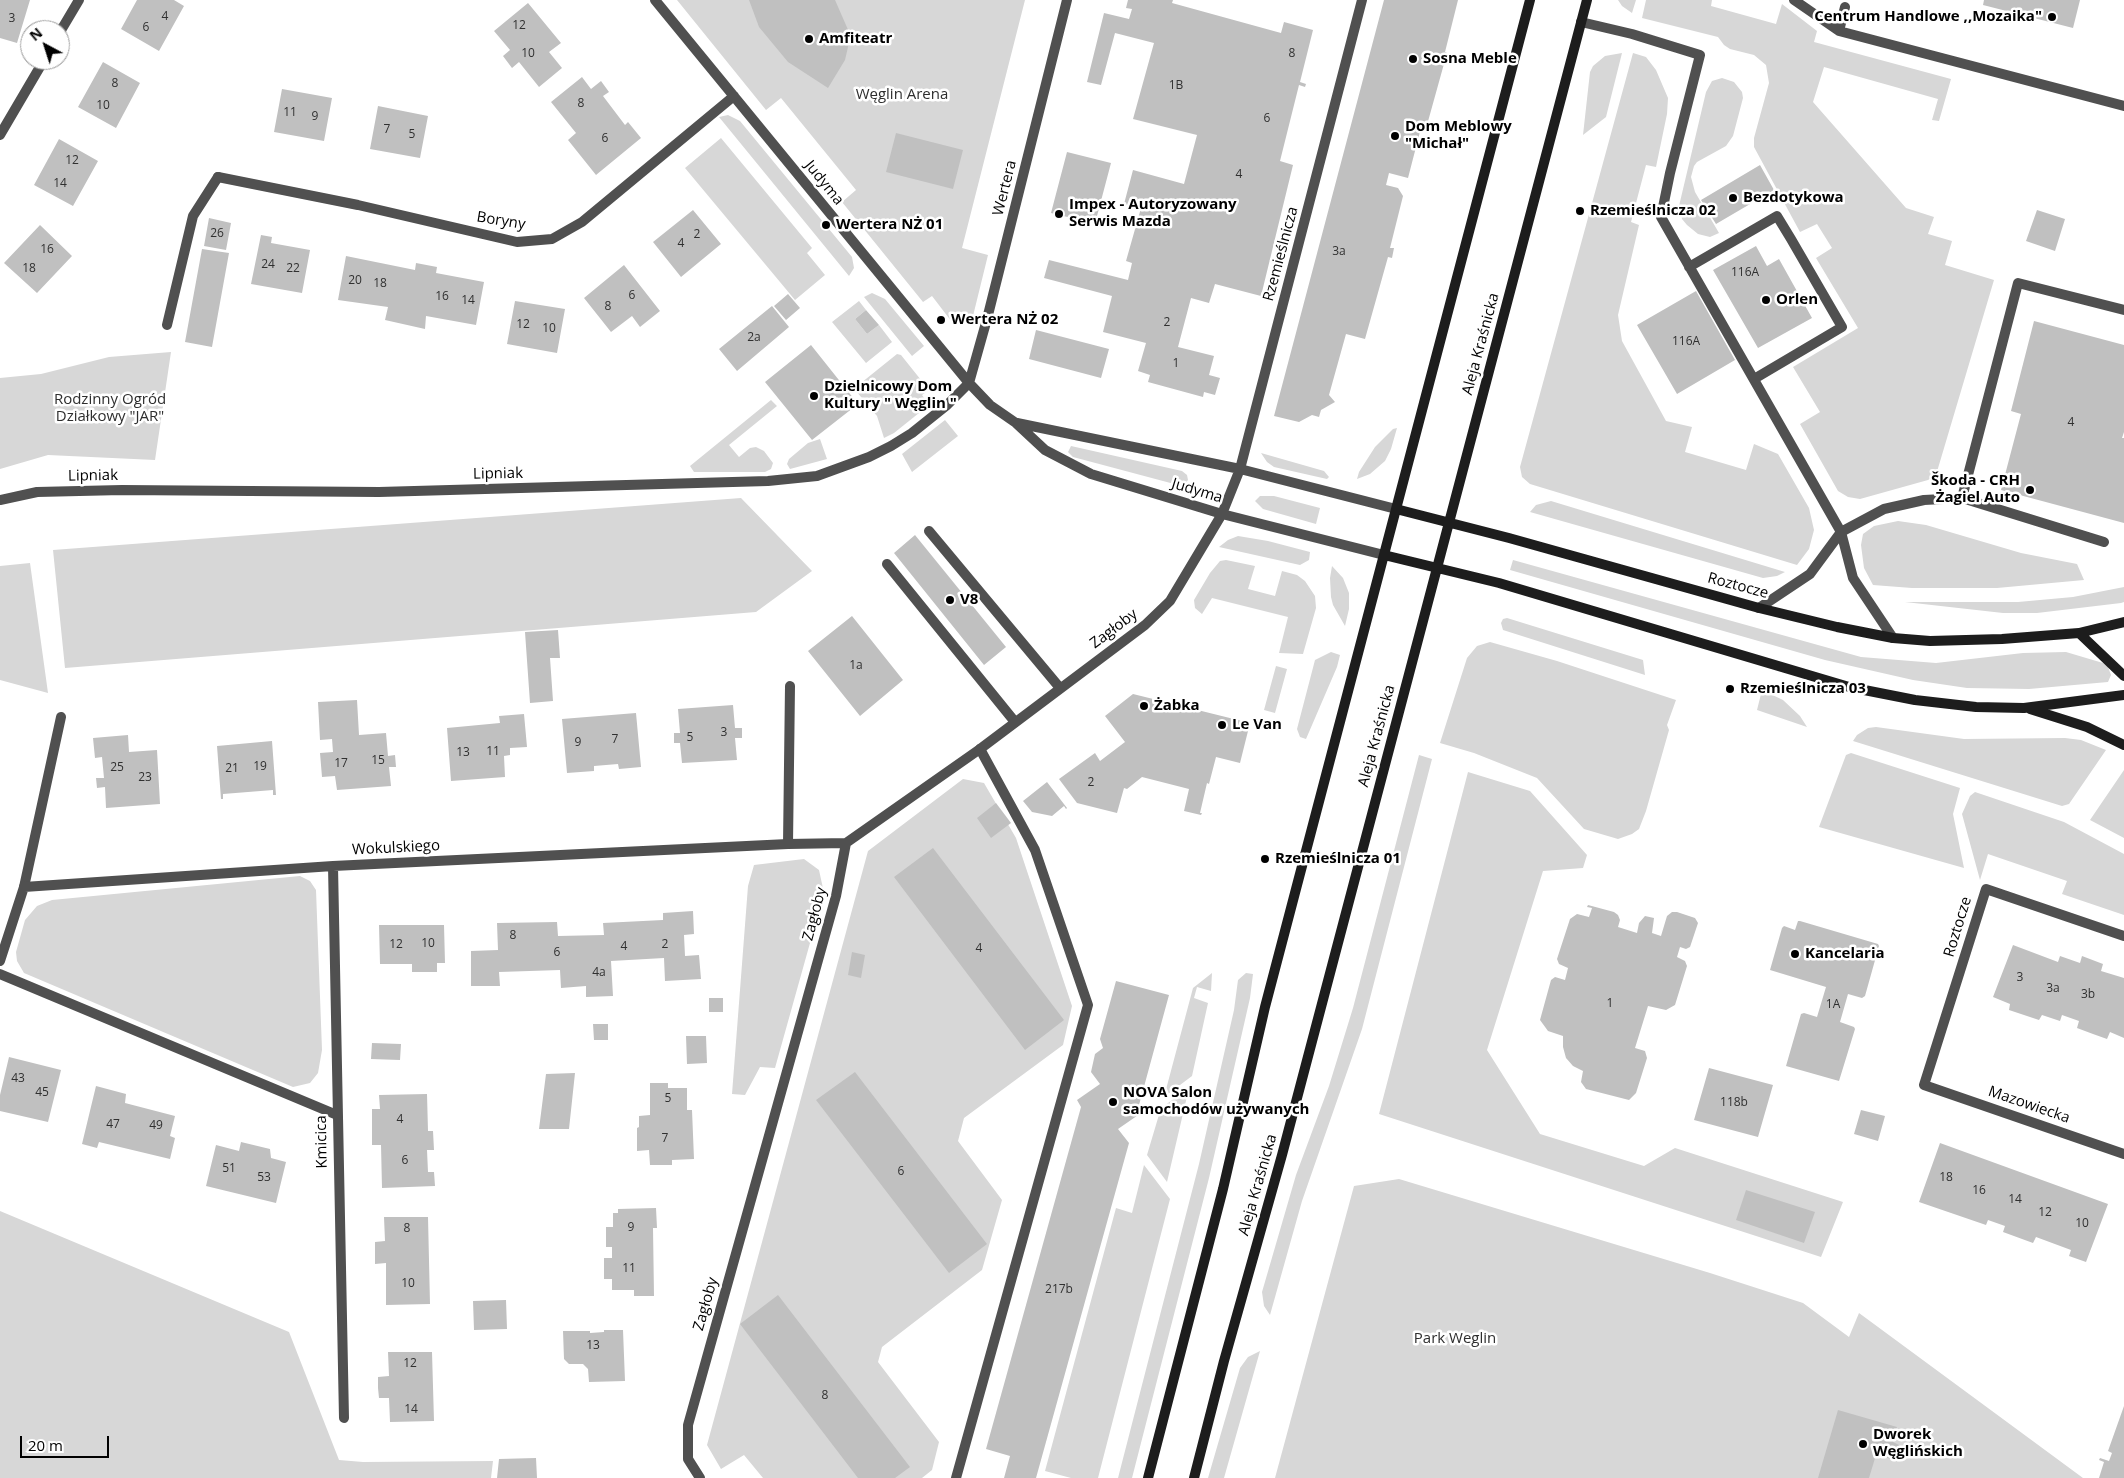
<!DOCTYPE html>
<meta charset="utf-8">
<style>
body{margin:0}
#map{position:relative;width:2124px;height:1478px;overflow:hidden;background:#fff;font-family:"Open Sans",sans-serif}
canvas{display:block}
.north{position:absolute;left:20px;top:20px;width:50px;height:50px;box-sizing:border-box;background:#fff;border:1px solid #999;border-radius:50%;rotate:320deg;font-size:14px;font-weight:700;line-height:20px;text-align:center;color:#000}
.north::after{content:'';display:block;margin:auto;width:18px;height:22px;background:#000;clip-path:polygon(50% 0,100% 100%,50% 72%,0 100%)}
.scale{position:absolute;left:20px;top:1436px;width:89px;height:22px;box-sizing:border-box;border:2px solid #000;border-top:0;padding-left:6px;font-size:15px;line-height:18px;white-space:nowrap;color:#000;-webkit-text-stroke:4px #fff;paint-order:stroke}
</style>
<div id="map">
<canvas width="2124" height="1478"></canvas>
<div class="north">N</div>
<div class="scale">20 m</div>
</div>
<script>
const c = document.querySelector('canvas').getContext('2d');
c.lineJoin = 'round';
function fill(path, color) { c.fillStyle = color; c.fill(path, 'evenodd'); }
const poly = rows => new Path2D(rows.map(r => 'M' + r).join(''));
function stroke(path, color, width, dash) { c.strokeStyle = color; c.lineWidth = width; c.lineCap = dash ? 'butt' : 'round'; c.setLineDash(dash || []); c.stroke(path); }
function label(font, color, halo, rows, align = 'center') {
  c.font = font + ' "Open Sans",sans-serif'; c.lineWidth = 5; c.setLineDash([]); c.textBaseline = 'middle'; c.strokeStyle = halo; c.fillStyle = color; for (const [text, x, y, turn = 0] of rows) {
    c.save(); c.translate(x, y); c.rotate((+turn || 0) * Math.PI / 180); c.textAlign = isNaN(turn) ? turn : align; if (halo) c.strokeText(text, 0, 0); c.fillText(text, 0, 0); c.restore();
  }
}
fill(poly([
 [677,0,1025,0,962,248,988,255,973,316,955,326,932,296,923,302,842,202,856,190,781,98,766,110],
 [1618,0,1636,0,1632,13,1622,6],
 [1646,0,1712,0,1711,6,1776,24,1782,4,1817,31,1814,42,1951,79,1939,121,1932,120,1938,99,1824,67,1813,102,1906,208,1934,217,1928,234,1952,241,1945,265,1994,280,1936,475,1928,480,1860,499,1848,497,1838,491,1800,424,1820,412,1793,367,1858,328,1816,258,1832,248,1817,224,1800,232,1754,147,1754,138,1769,83,1766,65,1754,55,1730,49,1724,45,1718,37,1642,18],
 [1622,53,1606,117,1583,135,1590,72,1593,66,1605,56],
 [1633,53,1646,57,1656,70,1668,98,1667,114,1656,167,1646,165,1631,222,1639,225,1618,315,1622,341,1666,421,1692,427,1685,452,1746,470,1754,444,1778,454,1809,508,1814,530,1809,549,1797,565,1530,484,1522,477,1520,467],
 [1722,78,1734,82,1742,92,1743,98,1733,136,1726,146,1697,162,1694,166,1691,177,1695,192,1719,233,1710,237,1698,234,1687,225,1682,219,1679,206,1706,92,1712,81],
 [728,115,740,121,852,257,854,268,849,276,719,117],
 [721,138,812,248,807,253,825,275,795,300,685,168],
 [872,293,885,299,924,346,912,356,864,297],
 [859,301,866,310,855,319,867,334,879,325,892,342,866,363,832,322],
 [171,352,155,460,48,455,0,469,0,378,41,374,109,357],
 [897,354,901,355,929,390,922,395,929,405,894,433,884,438,877,416,856,391,856,387],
 [771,400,777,406,729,445,739,457,750,448,756,447,764,451,773,463,771,469,765,472,694,472,690,466],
 [945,420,958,436,912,472,902,454],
 [1397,428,1391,449,1385,461,1370,474,1357,479,1359,472,1375,447,1393,429],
 [820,439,827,459,790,469,787,464,789,459,808,443],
 [1071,446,1182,471,1187,475,1188,480,1184,485,1178,485,1073,457,1068,452],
 [1261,453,1324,471,1329,477,1327,479,1274,467,1267,462],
 [1260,496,1274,496,1320,508,1316,524,1263,509,1255,501],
 [741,498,812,571,756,612,65,668,53,550],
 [1551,501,1785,572,1777,576,1763,578,1530,512,1536,505],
 [1898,521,1926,525,2021,553,2077,564,2084,580,1997,588,1912,588,1873,585,1864,568,1861,545,1863,534,1874,526],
 [1238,536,1268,541,1310,552,1309,560,1300,565,1219,547,1228,540],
 [1226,560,1255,566,1248,589,1275,596,1282,571,1297,575,1305,581,1315,596,1316,608,1303,654,1279,653,1288,617,1212,598,1202,614,1195,608,1194,600,1210,573,1220,561],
 [1513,560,1861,657,1936,663,2023,653,2066,652,2103,663,2108,667,2111,675,2108,682,2029,689,1967,688,1913,680,1825,660,1510,570],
 [30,563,48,693,0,680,0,566],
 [1332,566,1343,578,1349,593,1349,609,1345,626,1333,605,1331,597,1330,578],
 [2124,587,2124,602,2121,603,2037,613,2003,613,1905,602,2018,602,2073,597],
 [1507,618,1643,660,1645,675,1503,630,1501,623,1503,619],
 [1490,642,1557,661,1676,700,1667,725,1669,730,1646,811,1639,829,1632,834,1618,839,1584,829,1537,778,1474,753,1440,743,1467,658,1477,646],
 [1331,652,1340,655,1337,667,1306,739,1300,737,1297,729,1315,660],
 [1276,666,1287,669,1275,713,1264,710],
 [1762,690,1783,700,1800,716,1807,727,1757,710],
 [1876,727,1964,739,2065,738,2081,740,2106,750,2069,804,2062,806,1853,741,1857,735,1868,728],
 [1851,753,1960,788,1953,814,1964,868,1819,827,1846,755],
 [1419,755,1432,759,1362,1029,1302,1201,1270,1315,1264,1306,1262,1292,1296,1175,1329,1086,1353,1008],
 [2124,770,2124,838,2090,820],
 [1468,772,1530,791,1587,855,1583,868,1543,871,1487,1050,1540,1134,1644,1166,1675,1148,1843,1202,1821,1257,1379,1114],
 [963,779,984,783,1016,838,1072,1006,1063,1045,964,1118,958,1141,1002,1200,982,1270,882,1347,878,1362,939,1442,932,1470,922,1478,763,1478,744,1455,721,1469,707,1445,868,851],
 [1975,792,2064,822,2124,854,2124,915,2062,894,2067,881,1988,854,1980,880,1962,814,1970,796],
 [804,859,819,870,824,893,775,1068,760,1067,745,1095,732,1094,748,886,754,865],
 [300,876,310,881,316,890,322,1050,318,1073,310,1083,293,1087,24,973,17,961,16,952,25,920,37,906,52,900],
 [1212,973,1211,991,1197,987,1194,998,1208,1003,1192,1076,1164,1097,1193,988],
 [1246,973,1253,974,1250,998,1209,1178,1132,1478,1118,1478,1199,1164,1234,1010,1238,980],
 [1189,1088,1167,1182,1147,1155,1161,1108],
 [1144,1165,1170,1199,1098,1478,1071,1478,1045,1471,1116,1208,1132,1213],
 [1399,1179,1710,1273,1803,1303,1849,1337,1859,1313,2083,1478,1275,1478,1354,1186],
 [0,1211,289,1332,339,1460,363,1462,493,1461,491,1478,0,1478],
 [1260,1351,1224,1478,1208,1478,1240,1368,1248,1357]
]), '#d7d7d7');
fill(poly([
 [0,0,30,0,17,43,0,38],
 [137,0,174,0,184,6,159,51,121,29],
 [749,0,835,0,849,32,848,47,845,60,828,88,788,62,759,27],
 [1128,0,1173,0,1172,3,1281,33,1284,22,1313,30,1300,82,1306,84,1305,87,1299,85,1280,161,1293,165,1261,296,1215,284,1209,303,1191,298,1178,347,1214,356,1209,375,1220,378,1215,395,1204,392,1203,397,1148,382,1150,375,1138,371,1146,343,1103,332,1112,296,1044,278,1049,260,1128,280,1132,263,1126,261,1141,208,1124,204,1133,170,1184,184,1197,135,1133,119,1154,43,1115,33,1101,85,1087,82,1104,13,1129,19,1132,9,1126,8],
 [1384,0,1458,0,1445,52,1447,53,1427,125,1422,124,1408,178,1389,173,1386,185,1398,188,1403,196,1390,248,1394,248,1392,258,1388,257,1365,339,1346,334,1329,395,1335,402,1321,410,1319,417,1312,415,1299,422,1274,416],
 [1984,0,2080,0,2073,28,1983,5],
 [528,3,561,43,549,52,562,68,539,87,519,62,512,68,503,56,510,50,494,31],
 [103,62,140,83,116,128,78,107],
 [582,77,591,89,601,81,609,92,603,96,625,125,628,122,641,138,596,175,568,140,576,133,551,102],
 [282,89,332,98,324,141,274,132],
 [378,106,428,116,420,158,370,149],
 [896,133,963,150,953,189,886,172],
 [59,139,98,161,73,206,34,185],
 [1067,152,1111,163,1097,216,1084,221,1051,213],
 [1760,165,1774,190,1716,224,1701,200],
 [693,210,721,244,681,277,653,242],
 [2037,210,2065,219,2055,251,2026,241],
 [209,218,231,223,226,250,204,246],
 [40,225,72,256,37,293,4,263],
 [261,235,272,237,271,243,310,250,302,293,251,284],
 [1756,246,1767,266,1779,259,1812,318,1758,348,1713,270],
 [202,249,229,253,212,347,185,342],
 [346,256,415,270,416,263,437,267,436,273,484,282,476,325,426,316,425,329,385,320,388,307,338,300],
 [624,265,660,311,640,327,632,316,611,332,584,298],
 [1696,291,1735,360,1677,394,1637,325],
 [788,294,800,308,786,320,774,306],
 [515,301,565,309,557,353,507,344],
 [772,306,789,327,737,371,719,349],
 [866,310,879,325,867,334,855,319],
 [2034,321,2124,345,2124,432,2122,438,2124,438,2124,523,2001,490,2021,414,2011,411],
 [1036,330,1109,349,1101,378,1029,359],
 [811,345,858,404,812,440,765,382],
 [915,535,1006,647,984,665,894,553],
 [852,616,903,680,860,716,808,651],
 [558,630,560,658,550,658,553,701,530,703,525,632],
 [1133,694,1250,723,1240,763,1216,757,1209,784,1207,783,1200,813,1202,813,1201,815,1184,811,1189,789,1142,777,1127,789,1124,788,1117,813,1077,803,1059,779,1095,753,1100,761,1125,742,1105,716],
 [357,700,359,735,386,733,388,756,395,755,396,767,389,767,391,786,337,790,335,776,322,777,320,753,333,752,332,739,320,740,318,702],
 [733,705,735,728,742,728,742,738,735,738,737,760,682,763,680,743,674,743,674,733,680,733,678,709],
 [636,713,641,767,619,769,618,764,594,766,594,771,567,773,562,719],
 [524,714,527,747,510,748,510,755,504,756,505,777,451,781,447,728,500,723,499,716],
 [128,735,129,752,157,750,160,804,106,808,105,787,97,788,96,778,104,778,102,757,95,758,93,738],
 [272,741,276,795,273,795,273,790,223,794,223,799,221,799,217,746],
 [1047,782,1067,808,1066,809,1064,806,1052,816,1032,812,1023,801],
 [996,803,1011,823,991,838,977,818],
 [933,848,1064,1020,1025,1050,894,877],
 [1588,905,1614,912,1618,915,1620,920,1618,927,1637,933,1639,923,1645,916,1654,918,1652,933,1661,936,1667,916,1672,912,1677,912,1695,918,1698,923,1690,947,1686,949,1680,947,1677,957,1685,961,1687,966,1675,1005,1666,1010,1648,1006,1635,1048,1645,1051,1647,1058,1636,1093,1629,1100,1586,1089,1581,1082,1583,1071,1573,1066,1566,1058,1563,1047,1563,1036,1548,1031,1540,1020,1551,980,1555,977,1565,980,1568,968,1559,964,1557,959,1570,919,1577,914,1589,917,1592,908,1587,907],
 [693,911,694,934,684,935,685,956,699,955,701,979,665,981,664,958,611,961,613,996,586,997,586,986,561,988,560,970,499,972,500,986,471,986,471,951,498,950,497,923,557,922,558,936,604,935,603,923,663,920,663,913],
 [1798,921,1800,921,1878,944,1879,946,1865,996,1862,998,1848,994,1840,1022,1854,1027,1855,1029,1839,1081,1786,1066,1801,1014,1804,1013,1817,1017,1826,987,1770,970,1782,928,1784,926,1795,930],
 [379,925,444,925,445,963,437,963,437,972,412,972,412,964,380,964],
 [2013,945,2058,962,2060,956,2080,963,2082,956,2103,964,2101,971,2124,978,2124,1038,2110,1032,2107,1039,2093,1034,2077,1028,2079,1021,2062,1015,2060,1021,2042,1015,2039,1020,2009,1010,2010,1004,1993,997],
 [852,952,865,955,861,978,848,975],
 [1116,981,1169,995,1139,1105,1144,1111,1118,1129,1129,1143,1036,1478,1004,1478,1010,1456,986,1449,1081,1107,1077,1100,1100,1084,1091,1072,1095,1054,1103,1048,1100,1039],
 [709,998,723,998,723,1012,709,1012],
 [593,1024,608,1024,608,1040,594,1040],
 [686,1036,706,1036,707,1063,687,1064],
 [372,1043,401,1044,400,1060,371,1059],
 [9,1057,61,1070,48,1122,0,1111,0,1095],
 [1709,1068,1773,1085,1758,1137,1694,1120],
 [855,1072,987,1244,949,1273,816,1100],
 [575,1073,569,1129,539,1129,546,1074],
 [650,1083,668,1083,668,1088,687,1088,687,1110,692,1110,694,1159,672,1160,672,1165,650,1165,649,1150,637,1151,637,1128,639,1127,639,1116,650,1115],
 [96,1086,126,1094,125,1103,175,1116,170,1136,175,1138,170,1159,99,1142,97,1148,82,1144],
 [427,1094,428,1131,433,1131,434,1150,427,1150,428,1172,434,1172,435,1186,382,1188,381,1145,372,1145,372,1109,380,1109,379,1095],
 [1861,1110,1885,1116,1878,1141,1854,1134],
 [241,1142,270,1149,271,1158,286,1162,276,1203,206,1186,216,1145,239,1151],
 [1940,1143,2108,1204,2086,1262,2069,1256,2071,1250,2036,1237,2033,1243,2003,1232,2005,1226,1988,1220,1986,1225,1919,1202],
 [1746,1190,1815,1212,1804,1243,1736,1220],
 [656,1208,657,1228,653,1228,654,1296,634,1296,634,1290,612,1290,612,1279,604,1279,604,1258,612,1258,612,1247,606,1247,606,1227,613,1227,613,1213,618,1213,618,1209],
 [384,1217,428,1217,430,1304,386,1305,386,1263,375,1264,375,1242,385,1241],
 [778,1295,910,1467,895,1478,858,1478,740,1324],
 [506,1300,507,1329,474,1330,473,1301],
 [604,1330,623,1330,625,1381,589,1382,588,1369,583,1364,569,1364,564,1359,563,1331,590,1331,590,1333,604,1332],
 [388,1352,432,1352,434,1421,390,1422,389,1398,379,1398,378,1388,378,1377,389,1376],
 [2124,1406,2124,1478,2099,1478,2104,1462,2099,1460,2100,1458,2109,1461,2112,1453,2108,1451],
 [1838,1410,1897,1427,1893,1442,1899,1445,1900,1454,1891,1459,1876,1455,1869,1478,1818,1478],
 [536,1458,537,1478,497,1478,499,1459]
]), '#c0c0c0');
stroke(poly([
 [1794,0,1839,31,2124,106],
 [1581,22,1632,34,1700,55,1670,173,1661,217,1841,532,1884,509,1924,500,1962,498,2018,283,2124,310],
 [1839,31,1845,7],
 [1689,267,1777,216,1791,239,1842,327,1754,379],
 [167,325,193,216,218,177],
 [1962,498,2104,542],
 [929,531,1060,688],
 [887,564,1015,722],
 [1759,608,1810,574,1841,532,1853,578,1893,638],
 [788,844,790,686],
 [24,887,61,717],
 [2124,936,1986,889,1924,1085,2124,1154],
 [956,1478,1088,1005,1035,850,980,749]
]), '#505050', 10);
stroke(poly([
 [655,0,969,383,990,405,1016,423,1045,450,1091,474,1222,514,1384,555],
 [60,32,79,0],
 [0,135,44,60],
 [218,177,358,205,517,242,552,239,582,222,734,96],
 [1017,423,1240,469,1396,509],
 [0,500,37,492,122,490,379,492,768,481,817,476,869,457,891,446,912,433,947,405,969,383,987,319,1067,0],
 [333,866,344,1418],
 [0,961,24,887,333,866,788,844,846,843],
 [0,974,337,1115],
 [700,1478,688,1459,688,1425,836,896,846,843,980,749,1145,625,1170,601,1222,514,1240,469,1362,0]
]), '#505050', 10);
stroke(poly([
 [1396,509,1509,538,1759,608,1837,627,1893,638,1930,641,2002,639,2079,633,2124,622],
 [1384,555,1499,583,1849,687,1915,700,1976,707,2024,708,2124,695],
 [2079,633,2124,676],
 [2030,709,2087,727,2124,745],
 [1148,1478,1223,1189,1265,1007,1296,889,1530,0],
 [1194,1478,1224,1361,1282,1155,1587,0]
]), '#1d1d1d', 10);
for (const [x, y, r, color] of [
 [2052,17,5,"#000"],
 [809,39,5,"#000"],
 [1413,59,5,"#000"],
 [1395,136,5,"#000"],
 [1733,198,5,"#000"],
 [1580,211,5,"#000"],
 [1059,214,5,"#000"],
 [826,225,5,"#000"],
 [1766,300,5,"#000"],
 [941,320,5,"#000"],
 [814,396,5,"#000"],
 [2030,490,5,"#000"],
 [950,600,5,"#000"],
 [1730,689,5,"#000"],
 [1144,706,5,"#000"],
 [1222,725,5,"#000"],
 [1265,859,5,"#000"],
 [1795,954,5,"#000"],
 [1113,1102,5,"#000"],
 [1863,1444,5,"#000"]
]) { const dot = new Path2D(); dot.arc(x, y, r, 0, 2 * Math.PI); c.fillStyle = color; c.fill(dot); stroke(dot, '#fff', 2); }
label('12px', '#303030', null, [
 ["4",165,17],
 ["3",12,19],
 ["12",519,26],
 ["6",146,28],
 ["10",528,54],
 ["8",1292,54],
 ["8",115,84],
 ["1B",1176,86],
 ["8",581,104],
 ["10",103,106],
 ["11",290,113],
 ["9",315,117],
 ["6",1267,119],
 ["7",387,130],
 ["5",412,135],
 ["6",605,139],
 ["12",72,161],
 ["4",1239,175],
 ["14",60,184],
 ["26",217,234],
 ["2",697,235],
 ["4",681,244],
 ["16",47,250],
 ["3a",1339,252],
 ["24",268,265],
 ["18",29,269],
 ["22",293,269],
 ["116A",1745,273],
 ["20",355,281],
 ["18",380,284],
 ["6",632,296],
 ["16",442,297],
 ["14",468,301],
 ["8",608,307],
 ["2",1167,323],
 ["12",523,325],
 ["10",549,329],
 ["2a",754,338],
 ["116A",1686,342],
 ["1",1176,364],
 ["4",2071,423],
 ["1a",856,666],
 ["3",724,733],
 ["5",690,738],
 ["7",615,740],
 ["9",578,743],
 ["11",493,752],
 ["13",463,753],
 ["15",378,761],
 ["17",341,764],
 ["19",260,767],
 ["25",117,768],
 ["21",232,769],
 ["23",145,778],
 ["2",1091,783],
 ["8",513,936],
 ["10",428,944],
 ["12",396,945],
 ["2",665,945],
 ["4",624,947],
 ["4",979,949],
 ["6",557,953],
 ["4a",599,973],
 ["3",2020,978],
 ["3a",2053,989],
 ["3b",2088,995],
 ["1",1610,1004],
 ["1A",1833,1005],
 ["43",18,1079],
 ["45",42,1093],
 ["5",668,1099],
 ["118b",1734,1103],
 ["4",400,1120],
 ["47",113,1125],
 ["49",156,1126],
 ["7",665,1139],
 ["6",405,1161],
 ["51",229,1169],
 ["6",901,1172],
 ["53",264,1178],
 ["18",1946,1178],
 ["16",1979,1191],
 ["14",2015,1200],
 ["12",2045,1213],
 ["10",2082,1224],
 ["9",631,1228],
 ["8",407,1229],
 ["11",629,1269],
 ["10",408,1284],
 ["217b",1059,1290],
 ["13",593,1346],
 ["12",410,1364],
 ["8",825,1396],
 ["14",411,1410]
]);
label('bold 15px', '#000', '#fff', [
 ["Centrum Handlowe ,,Mozaika\"",2042,17,"right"],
 ["Amfiteatr",819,39],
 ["Sosna Meble",1423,59],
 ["Dom Meblowy",1405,127],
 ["\"Michał\"",1405,144],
 ["Bezdotykowa",1743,198],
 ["Impex - Autoryzowany",1069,205],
 ["Serwis Mazda",1069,222],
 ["Rzemieślnicza 02",1590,211],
 ["Wertera NŻ 01",836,225],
 ["Orlen",1776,300],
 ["Wertera NŻ 02",951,320],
 ["Dzielnicowy Dom",824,387],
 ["Kultury \" Węglin \"",824,404],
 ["Škoda - CRH",2020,481,"right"],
 ["Żagiel Auto",2020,498,"right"],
 ["V8",960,600],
 ["Rzemieślnicza 03",1740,689],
 ["Żabka",1154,706],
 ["Le Van",1232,725],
 ["Rzemieślnicza 01",1275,859],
 ["Kancelaria",1805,954],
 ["NOVA Salon",1123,1093],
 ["samochodów używanych",1123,1110],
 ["Dworek",1873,1435],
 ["Węglińskich",1873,1452]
], 'left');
label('15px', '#2e2e2e', '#fff', [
 ["Węglin Arena",902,95],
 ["Rodzinny Ogród",110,400],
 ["Działkowy \"JAR\"",110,417],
 ["Park Weglin",1455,1339]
]);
label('15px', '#000', '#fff', [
 ["Judyma",824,183,51],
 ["Wertera",1005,188,-76],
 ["Boryny",501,221,9],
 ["Rzemieślnicza",1281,254,-75],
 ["Aleja Kraśnicka",1481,344,-75],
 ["Lipniak",498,474,-1],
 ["Lipniak",93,476,-1],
 ["Judyma",1197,491,17],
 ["Roztocze",1738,586,15],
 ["Zagłoby",1114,629,-37],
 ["Aleja Kraśnicka",1377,736,-75],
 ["Wokulskiego",396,848,-3],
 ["Zagłoby",815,914,-75],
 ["Roztocze",1958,927,-73],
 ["Mazowiecka",2029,1105,19],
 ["Kmicica",322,1142,-91],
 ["Aleja Kraśnicka",1258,1185,-74],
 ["Zagłoby",706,1304,-74]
]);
</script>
